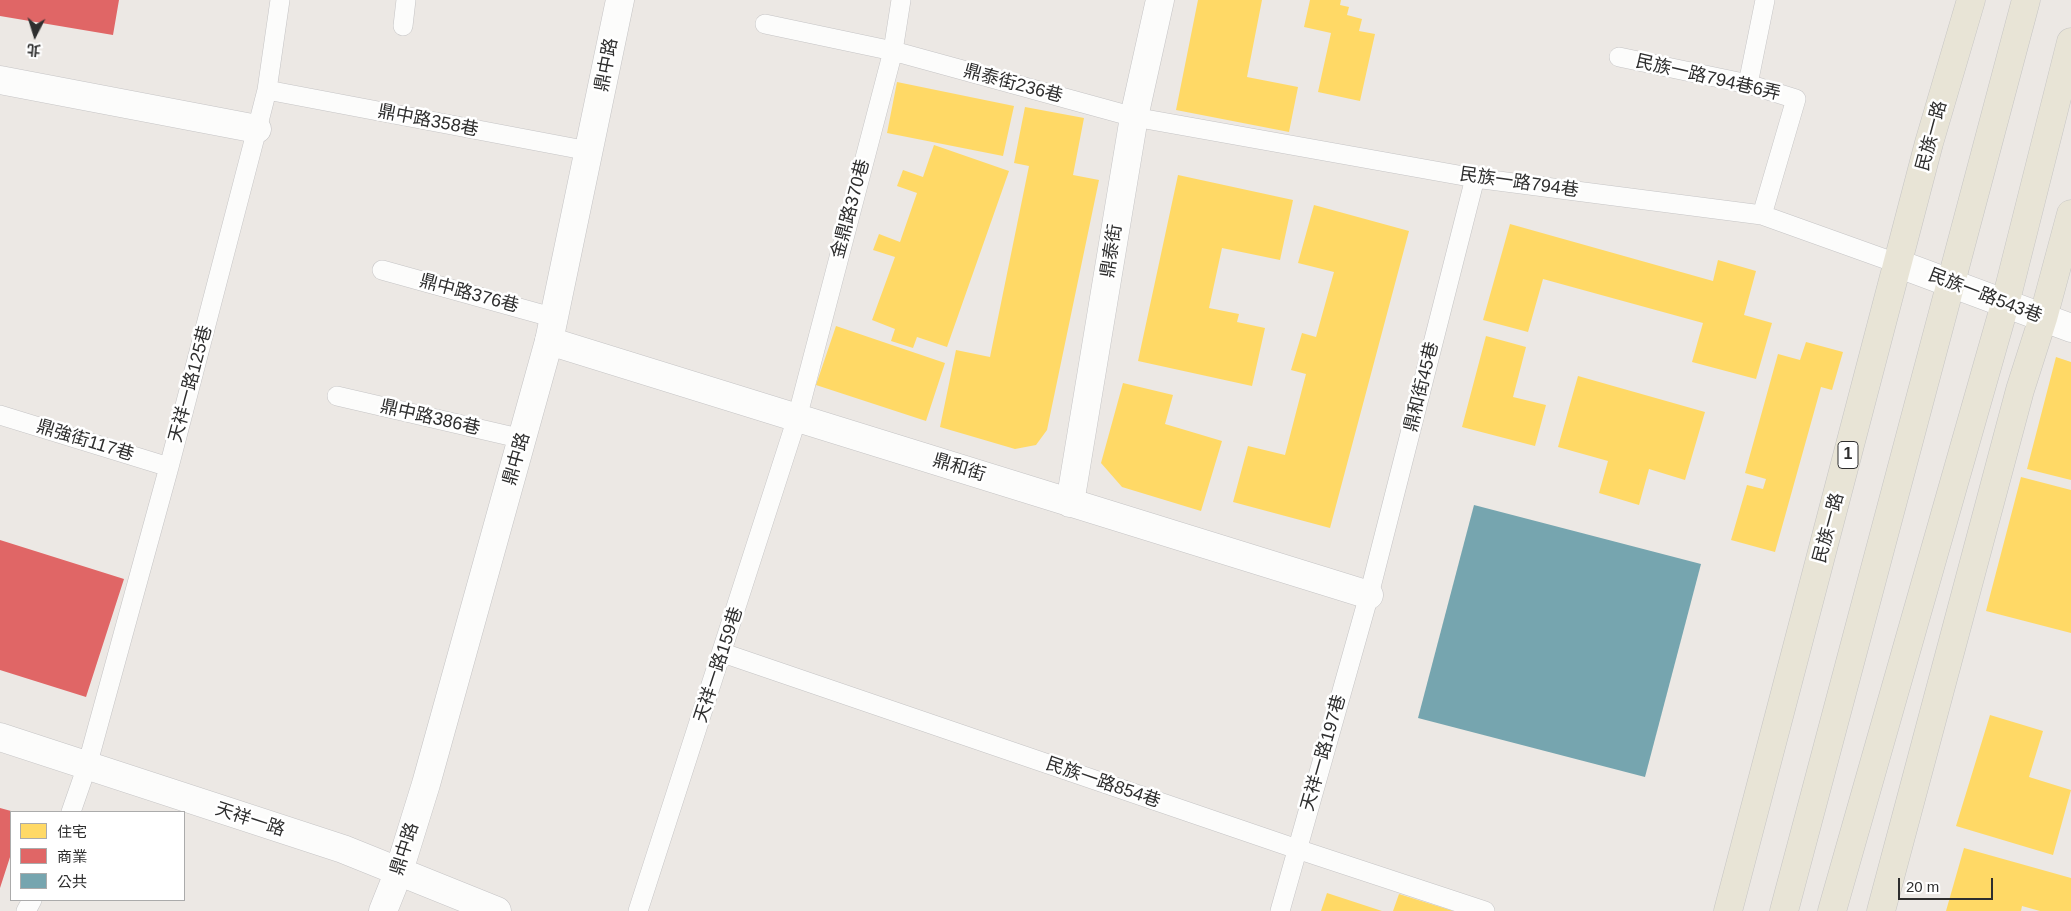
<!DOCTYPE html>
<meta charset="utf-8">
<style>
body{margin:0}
#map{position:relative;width:2071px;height:911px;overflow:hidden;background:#ece8e4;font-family:Arial,"Noto Sans TC",sans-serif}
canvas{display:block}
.legend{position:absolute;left:10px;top:811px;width:175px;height:90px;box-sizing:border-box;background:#fff;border:1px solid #ababab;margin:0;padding:6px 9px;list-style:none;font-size:15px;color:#2e2e2e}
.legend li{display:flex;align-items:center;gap:10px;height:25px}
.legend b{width:25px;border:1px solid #ababab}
.north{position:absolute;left:10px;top:10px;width:50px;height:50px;-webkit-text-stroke:4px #fff;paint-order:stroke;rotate:185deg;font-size:14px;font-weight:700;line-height:20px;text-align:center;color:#2e2e2e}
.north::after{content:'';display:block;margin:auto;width:18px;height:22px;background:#2e2e2e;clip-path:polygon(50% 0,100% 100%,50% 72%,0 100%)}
.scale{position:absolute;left:1898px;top:878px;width:95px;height:22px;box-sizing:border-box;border:2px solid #2e2e2e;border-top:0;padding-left:6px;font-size:15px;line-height:18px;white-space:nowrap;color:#2e2e2e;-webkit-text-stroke:4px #fff;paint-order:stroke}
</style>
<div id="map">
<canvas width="2071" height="911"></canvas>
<ul class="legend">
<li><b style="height:14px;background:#ffd966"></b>住宅</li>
<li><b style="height:14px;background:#e06666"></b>商業</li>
<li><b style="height:14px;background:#76a5af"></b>公共</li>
</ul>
<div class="north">北</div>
<div class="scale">20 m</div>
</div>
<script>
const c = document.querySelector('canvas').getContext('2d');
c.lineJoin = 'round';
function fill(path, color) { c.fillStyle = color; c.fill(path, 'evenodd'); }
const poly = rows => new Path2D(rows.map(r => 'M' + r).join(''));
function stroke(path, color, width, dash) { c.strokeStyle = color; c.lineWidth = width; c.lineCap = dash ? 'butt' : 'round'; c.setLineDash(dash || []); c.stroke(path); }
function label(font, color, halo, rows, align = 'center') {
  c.font = font + ' Arial,"Noto Sans TC",sans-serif'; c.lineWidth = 5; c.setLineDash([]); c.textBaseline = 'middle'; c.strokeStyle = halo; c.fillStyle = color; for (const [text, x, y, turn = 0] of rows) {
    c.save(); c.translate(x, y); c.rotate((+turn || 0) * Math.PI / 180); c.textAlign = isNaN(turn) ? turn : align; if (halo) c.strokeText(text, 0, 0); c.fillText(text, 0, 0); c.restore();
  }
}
fill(poly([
 [1198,0,1262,0,1247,77,1298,87,1289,132,1176,110],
 [1310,0,1341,0,1340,5,1349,7,1347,15,1362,19,1359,31,1375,34,1360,101,1318,92,1331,33,1304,27],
 [897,82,1014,106,1003,156,887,133],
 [1025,107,1084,118,1073,175,1099,180,1047,430,1036,445,1015,449,940,427,956,350,990,357,1029,166,1014,163],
 [934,145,1009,171,947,347,917,337,913,348,891,341,895,329,872,320,895,257,873,250,879,234,900,242,917,193,897,186,903,170,923,177],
 [1178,175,1293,200,1280,260,1222,248,1209,308,1239,314,1237,322,1265,328,1252,386,1138,361],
 [1314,205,1409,231,1330,528,1233,502,1248,446,1285,455,1306,374,1291,370,1302,333,1316,337,1334,272,1298,263],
 [1510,224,1713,281,1718,260,1756,271,1744,315,1772,323,1756,379,1692,362,1703,323,1543,279,1528,332,1483,320],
 [836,326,945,363,926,421,816,385],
 [1486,336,1526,347,1513,397,1546,405,1535,446,1462,427],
 [1806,342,1843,352,1832,390,1821,387,1775,552,1731,540,1747,485,1763,489,1766,479,1745,473,1778,354,1800,360],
 [2056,357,2071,362,2071,480,2027,469],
 [1578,376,1705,412,1685,480,1649,469,1639,505,1599,493,1608,461,1558,447],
 [1123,383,1173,395,1165,424,1222,441,1201,511,1122,487,1101,463],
 [2021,477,2071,490,2071,633,1986,611],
 [1990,715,2043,731,2029,777,2071,790,2053,855,1956,826],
 [1964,848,2071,878,2071,911,2040,911,2022,906,2021,911,1946,911],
 [1327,893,1382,911,1321,911],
 [1399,894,1453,911,1393,911]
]), '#ffd966');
fill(poly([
 [0,0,119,0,113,35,0,16],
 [0,540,124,579,86,697,0,670],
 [0,808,11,811,11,854,0,888]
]), '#e06666');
fill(poly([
 [1474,505,1701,564,1645,777,1418,718]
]), '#76a5af');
const lane = poly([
 [765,24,893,51,1134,117,1475,178,1762,215,1899,264],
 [403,26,406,0],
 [1619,57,1748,84,1796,99,1762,215],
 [1748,84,1765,0],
 [267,90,589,151],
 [382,270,555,318],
 [337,396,523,439],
 [0,415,169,467],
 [723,653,1297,849,1485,911],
 [71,812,87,766,169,467,257,129,267,90,280,0],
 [26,911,32,900],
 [638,911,797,418,893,51,901,0],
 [1280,911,1369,595,1475,178]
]);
const street = poly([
 [0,80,257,129],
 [1899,264,2071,328],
 [549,341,1369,595],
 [1070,503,1134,117,1160,0]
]);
const secondary = poly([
 [0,737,343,849,497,911],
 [383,911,399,871,426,784,549,341,620,0]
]);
const primary = poly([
 [1728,911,1929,143,1971,0],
 [1784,911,2026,0],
 [1832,911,2005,304,2071,42],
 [1881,911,2020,390,2043,318,2071,214]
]);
stroke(lane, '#c5c4c5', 20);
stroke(street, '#c5c4c5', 29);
stroke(secondary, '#c5c4c5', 29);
stroke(primary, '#c6c5c4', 29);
stroke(lane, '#fcfcfb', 19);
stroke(street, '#fcfcfb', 28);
stroke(secondary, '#fcfcfb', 28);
stroke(primary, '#e8e4d6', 28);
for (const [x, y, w] of [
 [1848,455,20]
]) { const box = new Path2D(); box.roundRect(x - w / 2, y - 13.5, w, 27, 4); c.fillStyle = '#fff'; c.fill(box); stroke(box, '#2e2e2e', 1); }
label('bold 16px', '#2e2e2e', null, [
 ["1",1848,455]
]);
label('18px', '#2e2e2e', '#fff', [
 ["鼎中路",607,65,-79],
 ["民族一路794巷6弄",1708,78,13],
 ["鼎泰街236巷",1013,84,15],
 ["鼎中路358巷",428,121,11],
 ["民族一路",1932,136,-75],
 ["民族一路794巷",1519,183,8],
 ["金鼎路370巷",851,209,-75],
 ["鼎泰街",1112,251,-81],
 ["鼎中路376巷",469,294,15],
 ["民族一路543巷",1985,296,21],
 ["天祥一路125巷",191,384,-75],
 ["鼎和街45巷",1422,387,-76],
 ["鼎中路386巷",430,418,13],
 ["鼎強街117巷",85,441,17],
 ["鼎中路",517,459,-74],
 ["鼎和街",959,468,17],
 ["民族一路",1829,528,-75],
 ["天祥一路159巷",719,665,-72],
 ["天祥一路197巷",1324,753,-74],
 ["民族一路854巷",1103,783,19],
 ["天祥一路",250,820,18],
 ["鼎中路",405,849,-72]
]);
</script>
